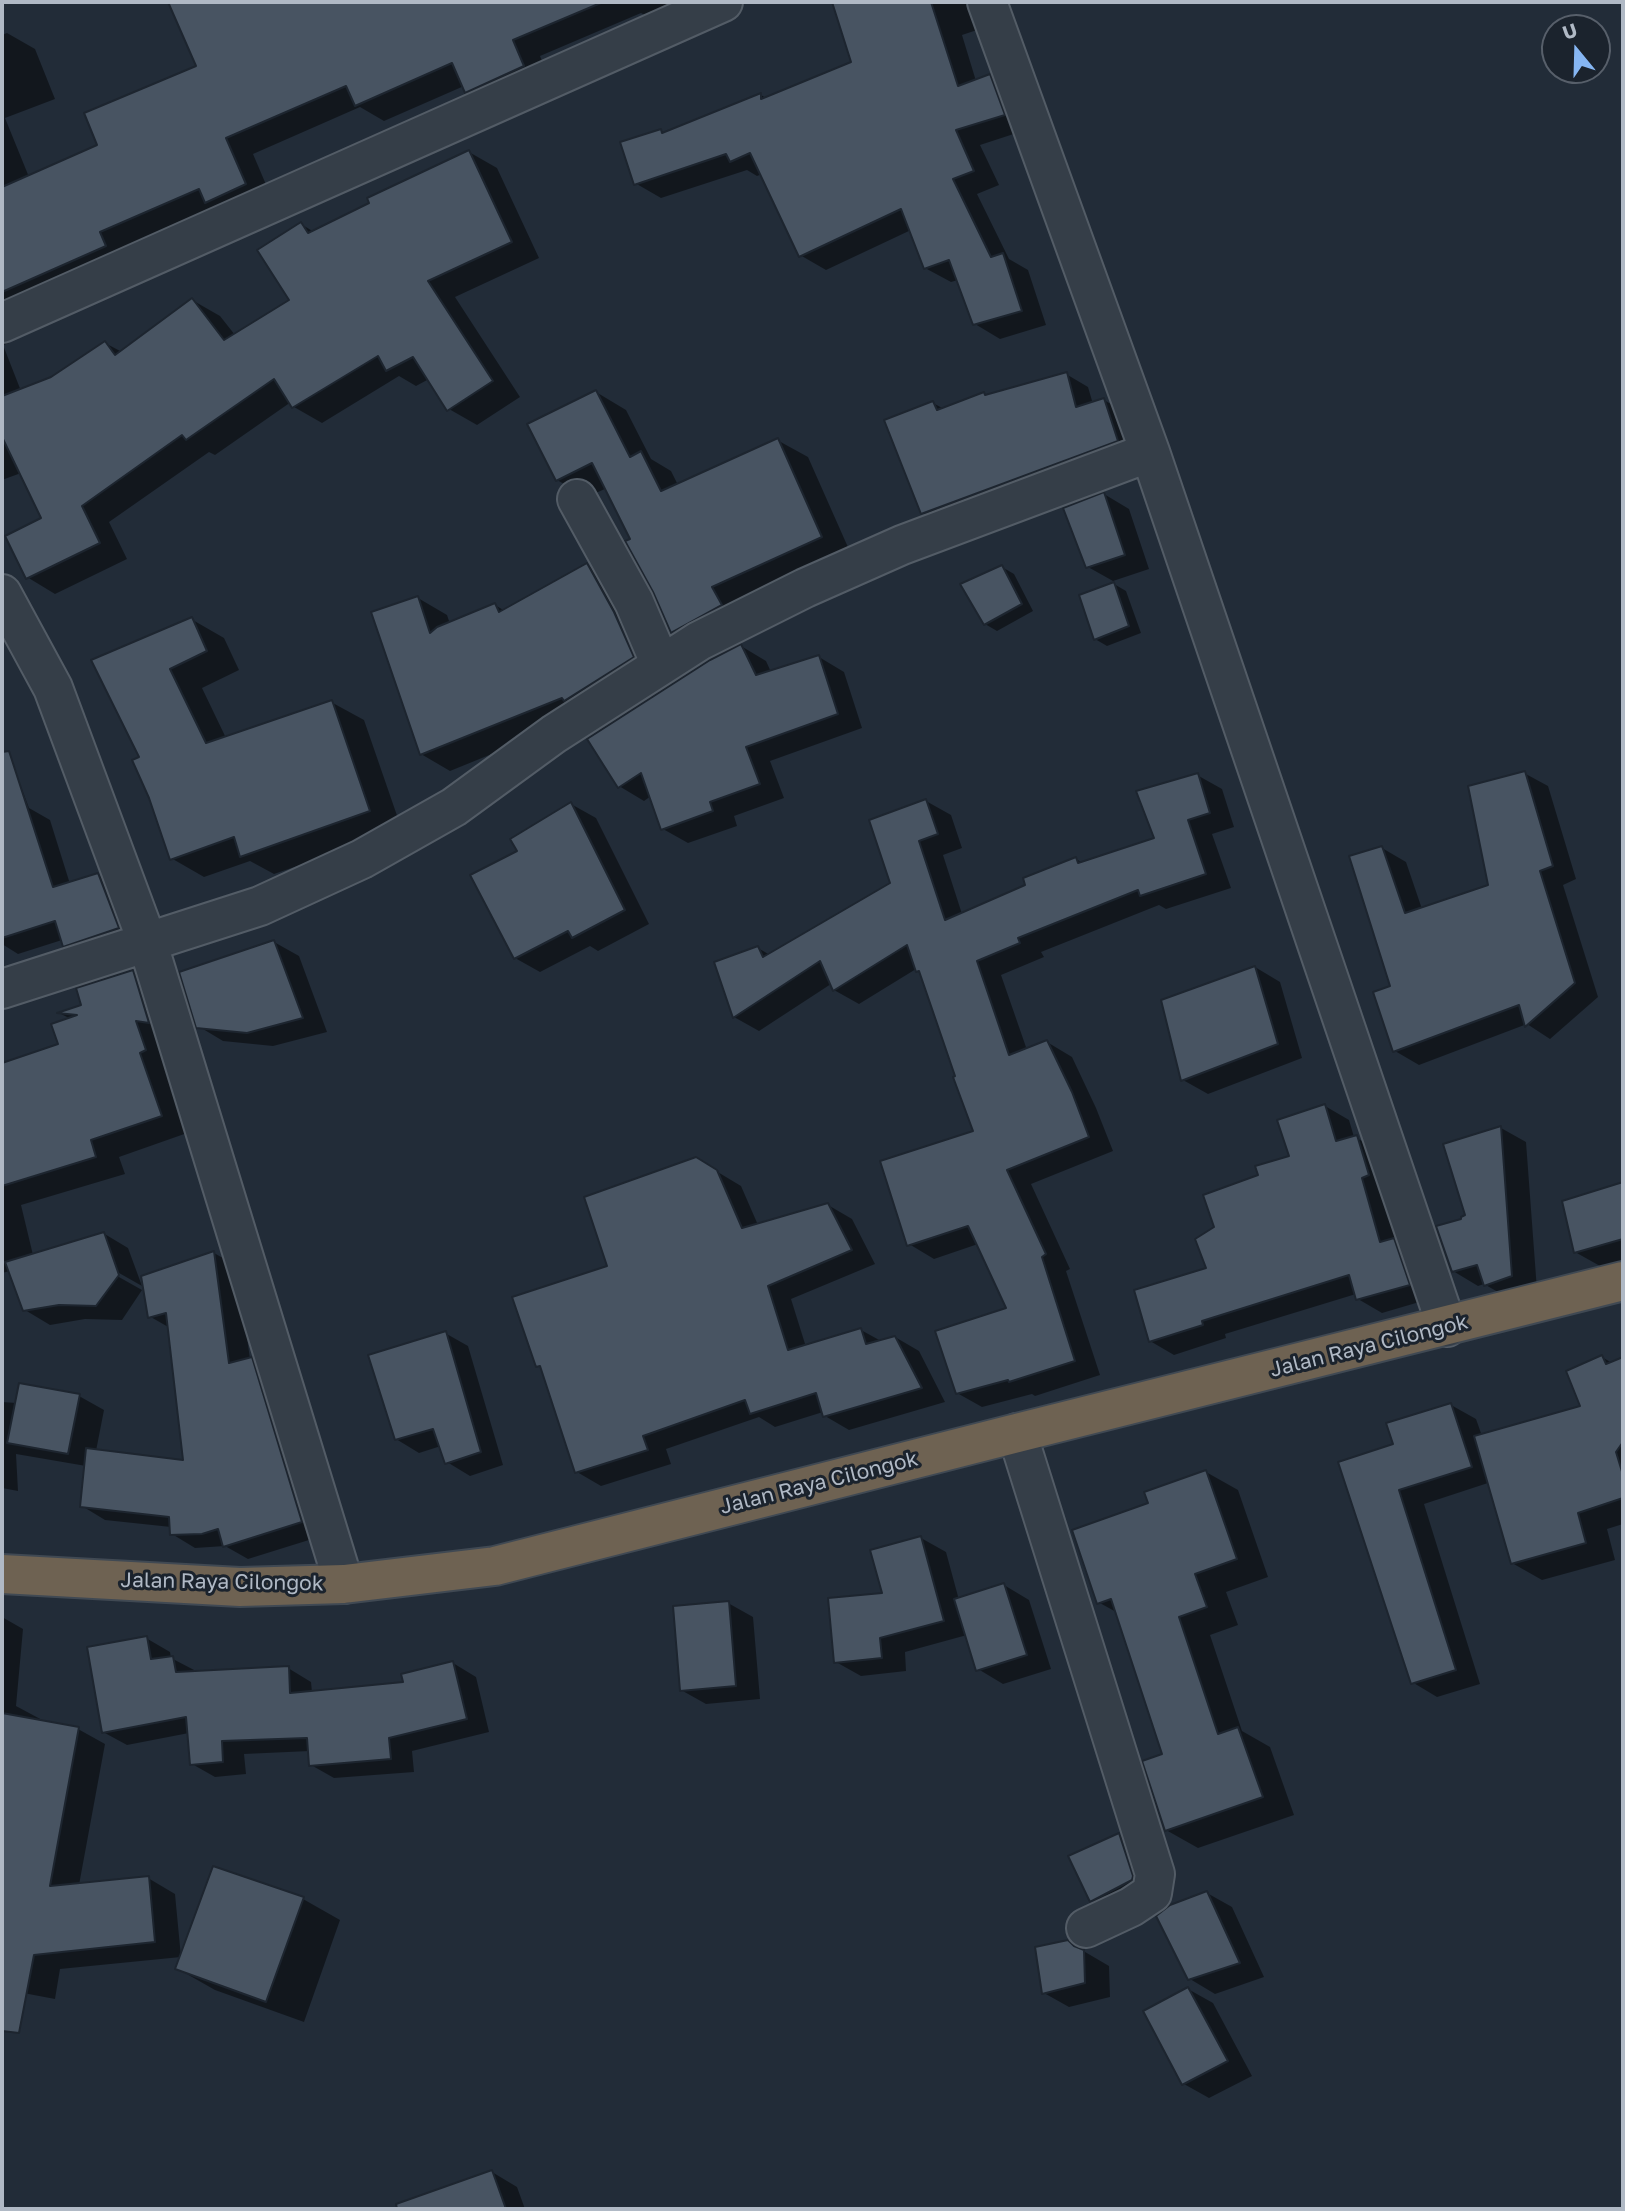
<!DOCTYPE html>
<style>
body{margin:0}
#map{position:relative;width:1625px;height:2211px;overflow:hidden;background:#222c38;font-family:"Golos Text",sans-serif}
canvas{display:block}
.frame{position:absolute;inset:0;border:4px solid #b0b9c5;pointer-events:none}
.north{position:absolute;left:1541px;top:14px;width:70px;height:70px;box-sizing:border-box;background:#1b232d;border:2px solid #575f6a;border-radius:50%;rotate:341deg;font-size:19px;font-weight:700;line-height:28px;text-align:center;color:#b0b9c5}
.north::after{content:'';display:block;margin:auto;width:24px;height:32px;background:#86b6f3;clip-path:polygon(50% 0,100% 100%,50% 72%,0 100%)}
</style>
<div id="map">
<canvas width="1625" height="2211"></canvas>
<div class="frame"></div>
<div class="north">U</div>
</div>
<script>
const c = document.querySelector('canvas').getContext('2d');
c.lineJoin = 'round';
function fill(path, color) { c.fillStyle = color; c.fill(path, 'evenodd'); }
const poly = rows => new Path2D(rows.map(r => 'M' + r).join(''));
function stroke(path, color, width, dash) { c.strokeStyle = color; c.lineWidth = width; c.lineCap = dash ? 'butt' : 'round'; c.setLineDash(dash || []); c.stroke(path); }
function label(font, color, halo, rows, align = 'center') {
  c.font = font + ' "Golos Text",sans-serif'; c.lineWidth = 6; c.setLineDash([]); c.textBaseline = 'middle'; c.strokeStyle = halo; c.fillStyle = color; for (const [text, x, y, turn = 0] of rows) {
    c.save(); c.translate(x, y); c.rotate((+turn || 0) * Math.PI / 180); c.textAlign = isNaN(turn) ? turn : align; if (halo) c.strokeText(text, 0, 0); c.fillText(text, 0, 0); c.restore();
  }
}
fill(poly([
 [170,2,702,2,656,21,641,13,540,56,551,83,494,108,466,92,464,86,384,121,360,107,253,154,273,201,8,337,9,343,3,345,21,391,52,379,105,343,122,352,192,300,220,316,235,335,291,301,301,224,314,232,469,152,497,168,539,258,455,297,520,397,477,425,449,409,429,379,416,386,399,376,322,423,294,407,291,402,215,455,209,452,109,522,127,559,55,594,27,577,43,519,21,473,2,480,2,35,7,33,35,49,55,99,5,118,29,177,100,145,198,66],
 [833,2,998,2,992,25,962,35,976,81,990,76,1015,91,1029,129,980,145,999,185,977,194,1009,259,1028,270,1046,325,1000,339,975,324,958,280,951,282,925,268,911,230,826,270,800,255,762,174,757,176,747,170,661,198,635,183,661,131,666,133,761,95,766,98,853,63],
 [1066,374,1088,387,1093,404,1104,400,1126,413,1139,453,945,526,922,513,933,403,944,409,984,394,987,396],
 [596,392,626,410,651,459,671,471,678,485,777,440,808,457,851,554,702,649,672,632,632,540,607,488,587,497,557,480],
 [1104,494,1129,509,1149,569,1113,581,1088,567],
 [587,565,617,582,662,674,590,714,450,771,421,754,418,598,447,615,450,624,495,605,505,611],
 [1002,567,1014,574,1033,611,997,631,985,624],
 [1114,584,1126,591,1141,633,1107,646,1095,639],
 [191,619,224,638,239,670,202,688,226,738,331,702,364,720,402,830,274,874,250,861,204,877,171,858,142,757,93,661],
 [741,646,766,661,771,672,819,657,844,672,862,728,770,761,784,798,734,816,737,826,688,843,663,829,651,796,644,801,619,786],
 [2,761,14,768,29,808,50,820,70,884,98,875,122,888,142,942,88,959,64,945,62,940,18,954,2,944],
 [1524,773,1548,786,1576,879,1563,885,1598,997,1550,1039,1527,1024,1419,1065,1395,1051,1382,848,1406,862,1422,909,1490,886],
 [1197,775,1222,789,1234,827,1212,834,1231,888,1166,909,1159,905,1041,952,1044,957,1001,975,1027,1050,1047,1042,1072,1057,1096,1108,1113,1151,1031,1184,1070,1269,1066,1271,1100,1375,1035,1396,1032,1394,982,1407,957,1393,1009,1309,978,1244,934,1259,909,1244,975,1132,922,973,916,969,859,1004,834,990,831,984,759,1031,734,1017,758,948,770,955,892,884,926,801,951,815,962,848,943,855,962,914,1028,886,1076,859,1083,863,1156,839],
 [571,804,596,818,649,924,598,951,590,946,540,972,515,958,519,851],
 [274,942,299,956,327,1032,273,1046,223,1041,198,1026],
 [1255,967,1280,982,1302,1058,1208,1094,1183,1080],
 [133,972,162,989,190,1132,119,1157,125,1174,21,1205,33,1255,103,1233,128,1248,142,1286,112,1269,110,1272,142,1290,122,1320,85,1319,50,1325,25,1310,10,1271,2,1273,2,1065,61,1045,71,1019,61,1014,83,1006],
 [1325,1106,1349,1120,1354,1137,1381,1150,1433,1298,1382,1313,1358,1299,1356,1294,1225,1334,1226,1338,1174,1355,1150,1341,1208,1269,1216,1228,1261,1176,1291,1157],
 [1501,1128,1526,1142,1537,1290,1510,1299,1484,1284,1478,1286,1453,1271,1464,1220,1468,1216],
 [696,1159,741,1186,758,1225,828,1205,852,1219,875,1264,791,1299,806,1347,861,1330,881,1341,895,1337,919,1351,945,1402,849,1430,825,1416,823,1412,775,1427,759,1417,666,1449,671,1464,601,1486,577,1472,542,1368,538,1366,610,1267],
 [1623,1184,1623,1260,1600,1266,1575,1252,1564,1202],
 [214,1253,237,1266,250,1359,275,1372,325,1535,248,1559,225,1546,195,1548,172,1534,171,1527,105,1520,82,1506,86,1466,16,1454,18,1491,2,1488,2,1402,17,1403,79,1396,104,1410,96,1451,185,1462,170,1328,149,1316,143,1277],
 [445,1333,468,1346,503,1465,470,1476,447,1462,441,1446,419,1453,396,1439],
 [1602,1357,1612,1363,1618,1361,1623,1364,1623,1524,1607,1529,1615,1560,1542,1580,1512,1563,1488,1483,1424,1504,1480,1684,1437,1697,1412,1682,1395,1445,1451,1405,1476,1419,1482,1436,1583,1407],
 [1206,1472,1238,1490,1268,1577,1226,1592,1238,1625,1210,1635,1242,1731,1270,1747,1294,1815,1198,1848,1166,1830,1164,1755,1118,1613,1098,1602,1150,1505],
 [921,1538,946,1552,959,1600,1004,1585,1029,1600,1051,1669,1003,1684,978,1669,967,1635,905,1652,906,1671,861,1676,836,1662],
 [728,1603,753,1617,760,1699,706,1704,681,1690],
 [2,1617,23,1629,16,1706,44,1721,78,1729,105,1744,79,1885,148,1878,175,1894,181,1957,60,1969,55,1999,2,1989],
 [146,1638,170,1652,171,1658,196,1671,288,1668,311,1682,312,1692,406,1684,453,1663,476,1677,489,1732,412,1751,414,1772,334,1778,311,1765,310,1751,244,1754,246,1774,215,1777,192,1764,189,1733,127,1745,103,1732],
 [1119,1835,1144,1849,1157,1891,1116,1915,1091,1901],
 [1207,1893,1232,1907,1264,1977,1215,1994,1190,1979],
 [303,1899,340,1920,304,2022,215,1990,178,1969],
 [1068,1942,1109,1966,1110,1997,1069,2007,1044,1993],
 [1188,1989,1213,2003,1252,2076,1209,2098,1184,2084],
 [492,2172,517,2187,525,2209,391,2209]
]), '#0007');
const building = poly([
 [168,2,603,2,513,40,524,66,465,93,452,63,355,106,346,86,226,138,246,184,205,203,199,189,100,232,106,246,2,292,2,187,97,145,84,113,196,66,168,2],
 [832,2,931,2,958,86,990,74,1005,115,956,130,974,171,953,179,991,257,1003,253,1022,311,973,325,949,260,924,269,901,209,799,257,750,153,730,162,726,154,634,185,620,142,661,129,662,133,761,93,761,99,851,62,832,2],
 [469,150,512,242,428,281,493,381,447,411,413,357,386,371,378,356,292,408,274,379,186,440,182,435,82,506,100,543,26,579,5,536,41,518,2,437,2,396,51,377,105,341,115,355,192,298,224,340,289,300,257,250,301,222,308,233,369,203,367,198,469,150],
 [1067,372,1076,407,1104,398,1118,441,921,514,884,420,933,401,937,410,984,392,985,395,1067,372],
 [596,390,630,457,641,451,661,491,778,438,822,537,712,587,722,605,671,633,653,592,625,541,630,539,592,463,556,481,527,424,596,390],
 [1104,492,1125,555,1086,568,1063,508,1104,492],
 [587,563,614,612,634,657,564,701,562,698,420,755,371,612,418,596,430,633,437,627,495,603,499,612,587,563],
 [1002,565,1022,604,984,625,960,584,1002,565],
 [1114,582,1129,626,1094,640,1079,595,1114,582],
 [192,617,207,651,170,669,206,743,332,700,370,811,240,857,234,837,170,860,149,798,132,760,139,757,91,660,192,617],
 [741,644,756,675,819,655,838,714,746,747,760,784,710,802,713,811,661,830,641,773,618,788,587,739,710,660,741,644],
 [9,751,53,887,98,873,119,928,63,947,55,921,2,938,2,752,9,751],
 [1525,771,1553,866,1540,871,1575,983,1525,1027,1519,1005,1393,1052,1373,992,1390,986,1349,856,1382,846,1405,913,1488,885,1468,786,1525,771],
 [1198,773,1210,813,1188,820,1206,874,1140,896,1138,890,1018,938,1020,943,977,961,1009,1055,1047,1040,1072,1092,1089,1137,1007,1170,1046,1254,1042,1257,1075,1361,1009,1382,1008,1380,956,1394,935,1331,1006,1308,968,1226,907,1246,880,1161,973,1131,953,1077,955,1076,919,971,916,972,907,945,833,991,820,961,733,1018,714,962,758,946,763,957,890,883,869,820,926,799,938,834,919,841,945,920,1025,885,1023,878,1076,857,1078,863,1154,838,1136,791,1198,773],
 [571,802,625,910,572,938,568,931,514,959,470,875,517,851,510,839,571,802],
 [274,940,303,1018,247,1033,196,1028,179,972,274,940],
 [1255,966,1278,1044,1181,1081,1161,1000,1255,966],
 [133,970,149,1023,136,1021,146,1050,140,1053,162,1116,91,1140,96,1157,2,1186,2,1063,58,1044,51,1024,77,1015,57,1013,81,1005,76,988,133,970],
 [1325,1104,1336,1141,1357,1135,1369,1175,1362,1178,1380,1242,1394,1238,1410,1285,1356,1300,1349,1275,1202,1321,1203,1325,1149,1342,1134,1290,1206,1268,1195,1239,1214,1227,1203,1195,1258,1175,1255,1166,1289,1156,1277,1120,1325,1104],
 [1501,1126,1512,1276,1484,1286,1477,1265,1452,1272,1436,1226,1461,1219,1461,1217,1465,1215,1443,1144,1501,1126],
 [696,1157,717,1170,742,1228,828,1203,852,1250,768,1286,788,1350,861,1328,866,1344,895,1336,922,1388,823,1417,816,1393,750,1414,745,1400,643,1436,648,1450,575,1473,540,1366,536,1367,512,1297,607,1266,584,1197,696,1157],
 [1623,1182,1623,1239,1574,1253,1562,1201,1623,1182],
 [104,1232,119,1275,96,1306,59,1305,23,1311,5,1262,104,1232],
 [214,1251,229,1363,252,1357,302,1522,223,1547,218,1529,202,1534,170,1535,169,1517,80,1507,86,1448,183,1460,166,1313,148,1318,141,1276,214,1251],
 [446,1331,481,1452,445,1464,433,1429,395,1440,368,1355,446,1331],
 [1602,1355,1606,1364,1623,1357,1623,1442,1616,1452,1623,1475,1623,1498,1578,1513,1586,1543,1511,1564,1474,1436,1580,1406,1566,1371,1602,1355],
 [19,1383,80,1394,68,1454,7,1443,19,1383],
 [1451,1403,1472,1467,1399,1490,1456,1670,1411,1684,1338,1462,1393,1444,1386,1423,1451,1403],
 [1206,1470,1237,1559,1195,1574,1207,1607,1179,1617,1218,1734,1238,1727,1263,1797,1165,1831,1142,1761,1162,1754,1111,1599,1097,1604,1072,1530,1148,1503,1144,1492,1206,1470],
 [921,1536,944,1621,880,1638,882,1658,834,1663,828,1598,882,1593,870,1550,921,1536],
 [1004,1583,1027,1655,976,1671,954,1599,1004,1583],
 [729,1601,736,1686,680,1691,673,1606,729,1601],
 [147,1636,151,1659,173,1656,176,1672,289,1666,290,1693,403,1682,401,1674,453,1661,467,1719,389,1738,391,1759,309,1766,307,1738,222,1741,223,1762,190,1765,186,1717,102,1733,87,1647,147,1636],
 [2,1713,79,1727,50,1886,149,1876,155,1942,34,1955,19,2033,2,2031,2,1713],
 [1119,1833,1133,1876,1132,1880,1090,1902,1068,1856,1119,1833],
 [213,1866,304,1897,266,2002,175,1969,213,1866],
 [1207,1891,1240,1963,1188,1980,1156,1916,1170,1905,1207,1891],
 [1068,1940,1074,1946,1084,1950,1085,1983,1042,1994,1035,1947,1068,1940],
 [1188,1987,1228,2061,1182,2085,1143,2011,1188,1987],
 [492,2170,506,2209,397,2209,396,2204,492,2170]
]);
fill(building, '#485462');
stroke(building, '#1d252f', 2);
const street = poly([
 [987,2,1150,452,1447,1327],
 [2,323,723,2],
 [577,499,634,602,661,665],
 [2,594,53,688,147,941,344,1584],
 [2,989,260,906,362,859,454,807,554,734,699,641,805,588,902,545,1150,452],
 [1017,1433,1155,1874,1152,1893,1131,1907,1086,1928]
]);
const highway = poly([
 [2,1574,240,1587,344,1584,495,1566,1017,1433,1623,1281]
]);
stroke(street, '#535c66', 42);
stroke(highway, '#404953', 42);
stroke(street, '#353e48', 38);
stroke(highway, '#6e6252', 38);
label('21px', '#b0b9c5', '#1b232d', [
 ["Jalan Raya Cilongok",1369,1346,-14],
 ["Jalan Raya Cilongok",819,1483,-14],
 ["Jalan Raya Cilongok",222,1582,1]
]);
</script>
